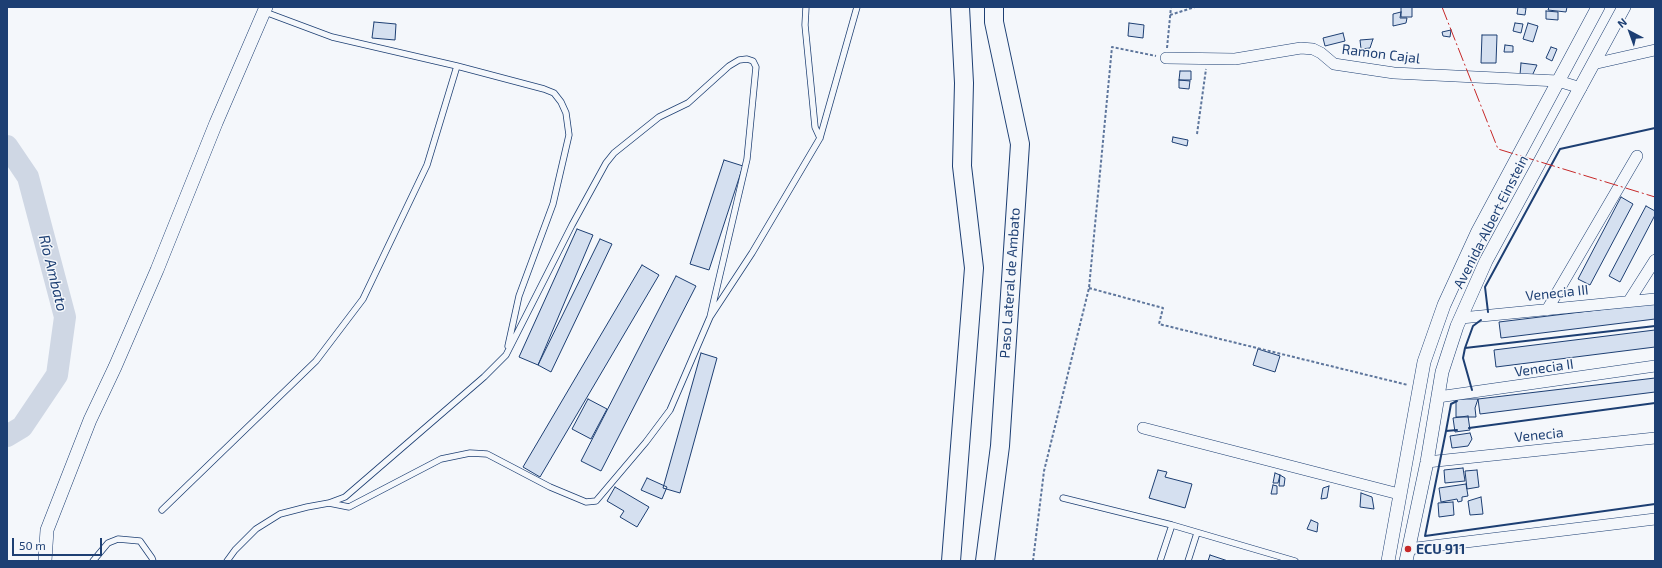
<!DOCTYPE html>
<meta charset="utf-8">
<style>
body{margin:0}
#map{position:relative;width:1662px;height:568px;overflow:hidden;background:#f4f7fb;font-family:"Exo 2",sans-serif}
canvas{display:block}
.frame{position:absolute;inset:0;border:8px solid #1d3f73;pointer-events:none}
.north{position:absolute;left:1610px;top:12px;width:40px;height:40px;-webkit-text-stroke:3px #f4f7fb;paint-order:stroke;rotate:319deg;font-size:11px;font-weight:700;line-height:16px;text-align:center;color:#1d3f73}
.north::after{content:'';display:block;margin:auto;width:14px;height:18px;background:#1d3f73;clip-path:polygon(50% 0,100% 100%,50% 72%,0 100%)}
.scale{position:absolute;left:12px;top:538px;width:90px;height:18px;box-sizing:border-box;border:2px solid #1d3f73;border-top:0;padding-left:5px;font-size:12px;line-height:14px;white-space:nowrap;color:#1d3f73;-webkit-text-stroke:3px #f4f7fb;paint-order:stroke}
</style>
<div id="map">
<canvas width="1662" height="568"></canvas>
<div class="frame"></div>
<div class="north">N</div>
<div class="scale">50 m</div>
</div>
<script>
const c = document.querySelector('canvas').getContext('2d');
c.lineJoin = 'round';
const poly = rows => new Path2D(rows.map(r => 'M' + r).join(''));
function stroke(path, color, width, dash) { c.strokeStyle = color; c.lineWidth = width; c.lineCap = dash ? 'butt' : 'round'; c.setLineDash(dash || []); c.stroke(path); }
function fill(path, color) { c.fillStyle = color; c.fill(path, 'evenodd'); }
function label(font, color, halo, rows, align = 'center') {
  c.font = font + ' "Exo 2",sans-serif'; c.lineWidth = 3; c.setLineDash([]); c.textBaseline = 'middle'; c.strokeStyle = halo; c.fillStyle = color; for (const [text, x, y, turn = 0] of rows) {
    c.save(); c.translate(x, y); c.rotate((+turn || 0) * Math.PI / 180); c.textAlign = isNaN(turn) ? turn : align; if (halo) c.strokeText(text, 0, 0); c.fillText(text, 0, 0); c.restore();
  }
}
stroke(poly([
 [7,146,28,177,65,317,57,375,22,427,7,436]
]), '#cfd7e4', 22);
const building = poly([
 [1401,7,1412,7,1412,17,1401,17,1401,7],
 [1518,7,1526,8,1525,15,1517,14,1518,7],
 [1549,7,1567,7,1566,12,1548,10,1549,7],
 [1546,11,1558,12,1558,20,1546,19,1546,11],
 [1401,12,1400,18,1407,18,1406,23,1393,26,1393,14,1401,12],
 [374,22,396,24,395,40,372,38,374,22],
 [1129,23,1144,25,1143,38,1128,36,1129,23],
 [1515,23,1523,24,1521,33,1513,31,1515,23],
 [1528,23,1538,26,1533,42,1523,39,1528,23],
 [1451,30,1450,37,1443,36,1442,32,1451,30],
 [1343,33,1345,41,1325,46,1323,38,1343,33],
 [1482,35,1497,35,1496,63,1481,63,1482,35],
 [1373,39,1370,48,1361,49,1360,40,1373,39],
 [1505,45,1513,46,1513,52,1504,52,1505,45],
 [1551,47,1557,49,1552,61,1546,58,1551,47],
 [1521,63,1537,65,1532,76,1520,75,1521,63],
 [1180,71,1191,71,1191,80,1179,80,1180,71],
 [1179,80,1190,81,1189,89,1179,88,1179,80],
 [1173,137,1188,140,1187,146,1172,142,1173,137],
 [724,160,743,166,709,270,690,264,724,160],
 [1621,197,1633,204,1590,285,1578,279,1621,197],
 [1646,206,1655,211,1655,215,1620,282,1609,276,1646,206],
 [577,229,593,235,538,365,519,357,577,229],
 [600,239,612,244,551,372,538,365,600,239],
 [642,265,659,275,540,477,523,467,642,265],
 [676,276,696,286,601,471,581,461,676,276],
 [1655,303,1655,319,1501,338,1499,322,1655,303],
 [1655,330,1655,347,1496,367,1494,350,1655,330],
 [1258,349,1280,356,1275,372,1253,365,1258,349],
 [701,353,717,358,680,493,663,488,701,353],
 [1655,378,1655,392,1480,414,1478,399,1655,378],
 [588,399,607,409,591,439,572,429,588,399],
 [1456,399,1478,399,1475,408,1476,417,1456,417,1456,399],
 [1468,416,1470,430,1455,432,1453,418,1468,416],
 [1470,433,1472,439,1468,446,1452,448,1450,436,1470,433],
 [1463,468,1465,481,1445,483,1444,470,1463,468],
 [1158,470,1167,472,1165,477,1192,484,1185,508,1149,498,1158,470],
 [1477,470,1479,487,1467,489,1465,471,1477,470],
 [1275,473,1280,475,1278,483,1273,483,1275,473],
 [1280,475,1285,478,1284,486,1279,486,1280,475],
 [647,478,667,487,662,499,641,490,647,478],
 [1466,484,1468,496,1462,497,1462,501,1458,502,1457,499,1441,502,1439,488,1466,484],
 [1273,485,1277,486,1277,494,1271,494,1273,485],
 [1329,486,1327,498,1321,499,1323,488,1329,486],
 [615,487,649,507,637,527,620,517,624,511,607,501,615,487],
 [1361,493,1372,497,1374,509,1360,507,1361,493],
 [1481,497,1483,514,1470,515,1468,501,1481,497],
 [1453,502,1454,515,1439,517,1438,503,1453,502],
 [1311,520,1318,523,1317,532,1307,529,1311,520],
 [1210,555,1228,561,1208,561,1210,555]
]);
fill(building, '#d5e0f0');
stroke(building, '#1d3f73', 1);
const service = poly([
 [806,7,805,25,812,96,815,127,820,138],
 [265,12,332,37,457,66,544,89,554,93,561,102,566,113,569,135,553,204,519,296,508,346],
 [1063,498,1172,525,1295,561],
 [329,503,349,507,441,459,470,453,487,454,550,487,586,502,596,501,646,442,670,410,710,317],
 [162,510,316,361,363,299,427,165,457,66],
 [93,561,108,543,118,539,140,541,152,558,153,561],
 [227,561,235,550,256,529,280,514,307,507,329,503,345,497,484,377,506,355,572,225,606,163,614,153,659,117,688,103,729,66,739,60,747,59,753,61,756,67,747,159,710,317,752,253,820,138,857,7],
 [1160,561,1172,525],
 [1188,561,1197,533]
]);
const minor = poly([
 [1166,58,1235,59,1301,48,1313,49,1321,53,1334,64,1394,73,1558,81,1581,88],
 [1593,64,1655,50],
 [1629,301,1655,260],
 [1547,310,1637,156],
 [1461,318,1655,299],
 [1438,397,1655,366],
 [1143,428,1399,494],
 [1427,462,1655,438],
 [1408,549,1655,519]
]);
const tertiary = poly([
 [45,561,47,530,90,420,115,367,157,270,216,123,266,7],
 [1388,561,1424,362,1444,305,1478,231,1598,7],
 [1406,561,1427,462,1442,372,1457,326,1486,261,1624,7]
]);
const trunk = poly([
 [951,561,974,268,962,166,964,83,960,7],
 [985,561,1000,446,1020,144,994,22,994,7]
]);
stroke(service, '#1d3f73', 7);
stroke(minor, '#1d3f73', 12);
stroke(tertiary, '#1d3f73', 14);
stroke(trunk, '#1d3f73', 20);
stroke(poly([
 [1170,15,1195,7],
 [1167,48,1171,7],
 [1197,134,1206,69],
 [1089,288,1163,308,1159,324,1408,385],
 [1033,561,1044,471,1089,288,1112,47,1156,56]
]), '#5e769c', 2, [3, 2]);
stroke(service, '#f4f7fb', 5.5);
stroke(minor, '#f4f7fb', 11);
stroke(tertiary, '#f4f7fb', 13);
stroke(trunk, '#f4f7fb', 18);
stroke(poly([
 [1488,312,1485,287,1560,149,1655,128],
 [1481,320,1473,326,1465,348,1655,326],
 [1465,348,1463,358,1472,390],
 [1469,428,1655,403],
 [1457,430,1446,431,1425,536,1655,504],
 [1447,431,1446,431,1451,404,1457,401]
]), '#1d3f73', 2);
stroke(poly([
 [1442,7,1498,149,1655,197]
]), '#c62828', 1, [14, 3, 2, 3]);
for (const [x, y, r, color] of [
 [1408,549,4,"#c62828"]
]) { const dot = new Path2D(); dot.arc(x, y, r, 0, 2 * Math.PI); c.fillStyle = color; c.fill(dot); stroke(dot, '#f4f7fb', 1.5); }
label('14px', '#1d3f73', '#f4f7fb', [
 ["Ramon Cajal",1381,54,7],
 ["Avenida Albert Einstein",1491,222,-63],
 ["Paso Lateral de Ambato",1010,283,-86],
 ["Venecia III",1557,293,-6],
 ["Venecia II",1544,368,-8],
 ["Venecia",1539,435,-6]
]);
label('bold 14px', '#1d3f73', '#f4f7fb', [
 ["ECU 911",1416,549]
], 'left');
label('italic 15px', '#1d3f73', '#f4f7fb', [
 ["Río Ambato",53,273,76]
]);
</script>
